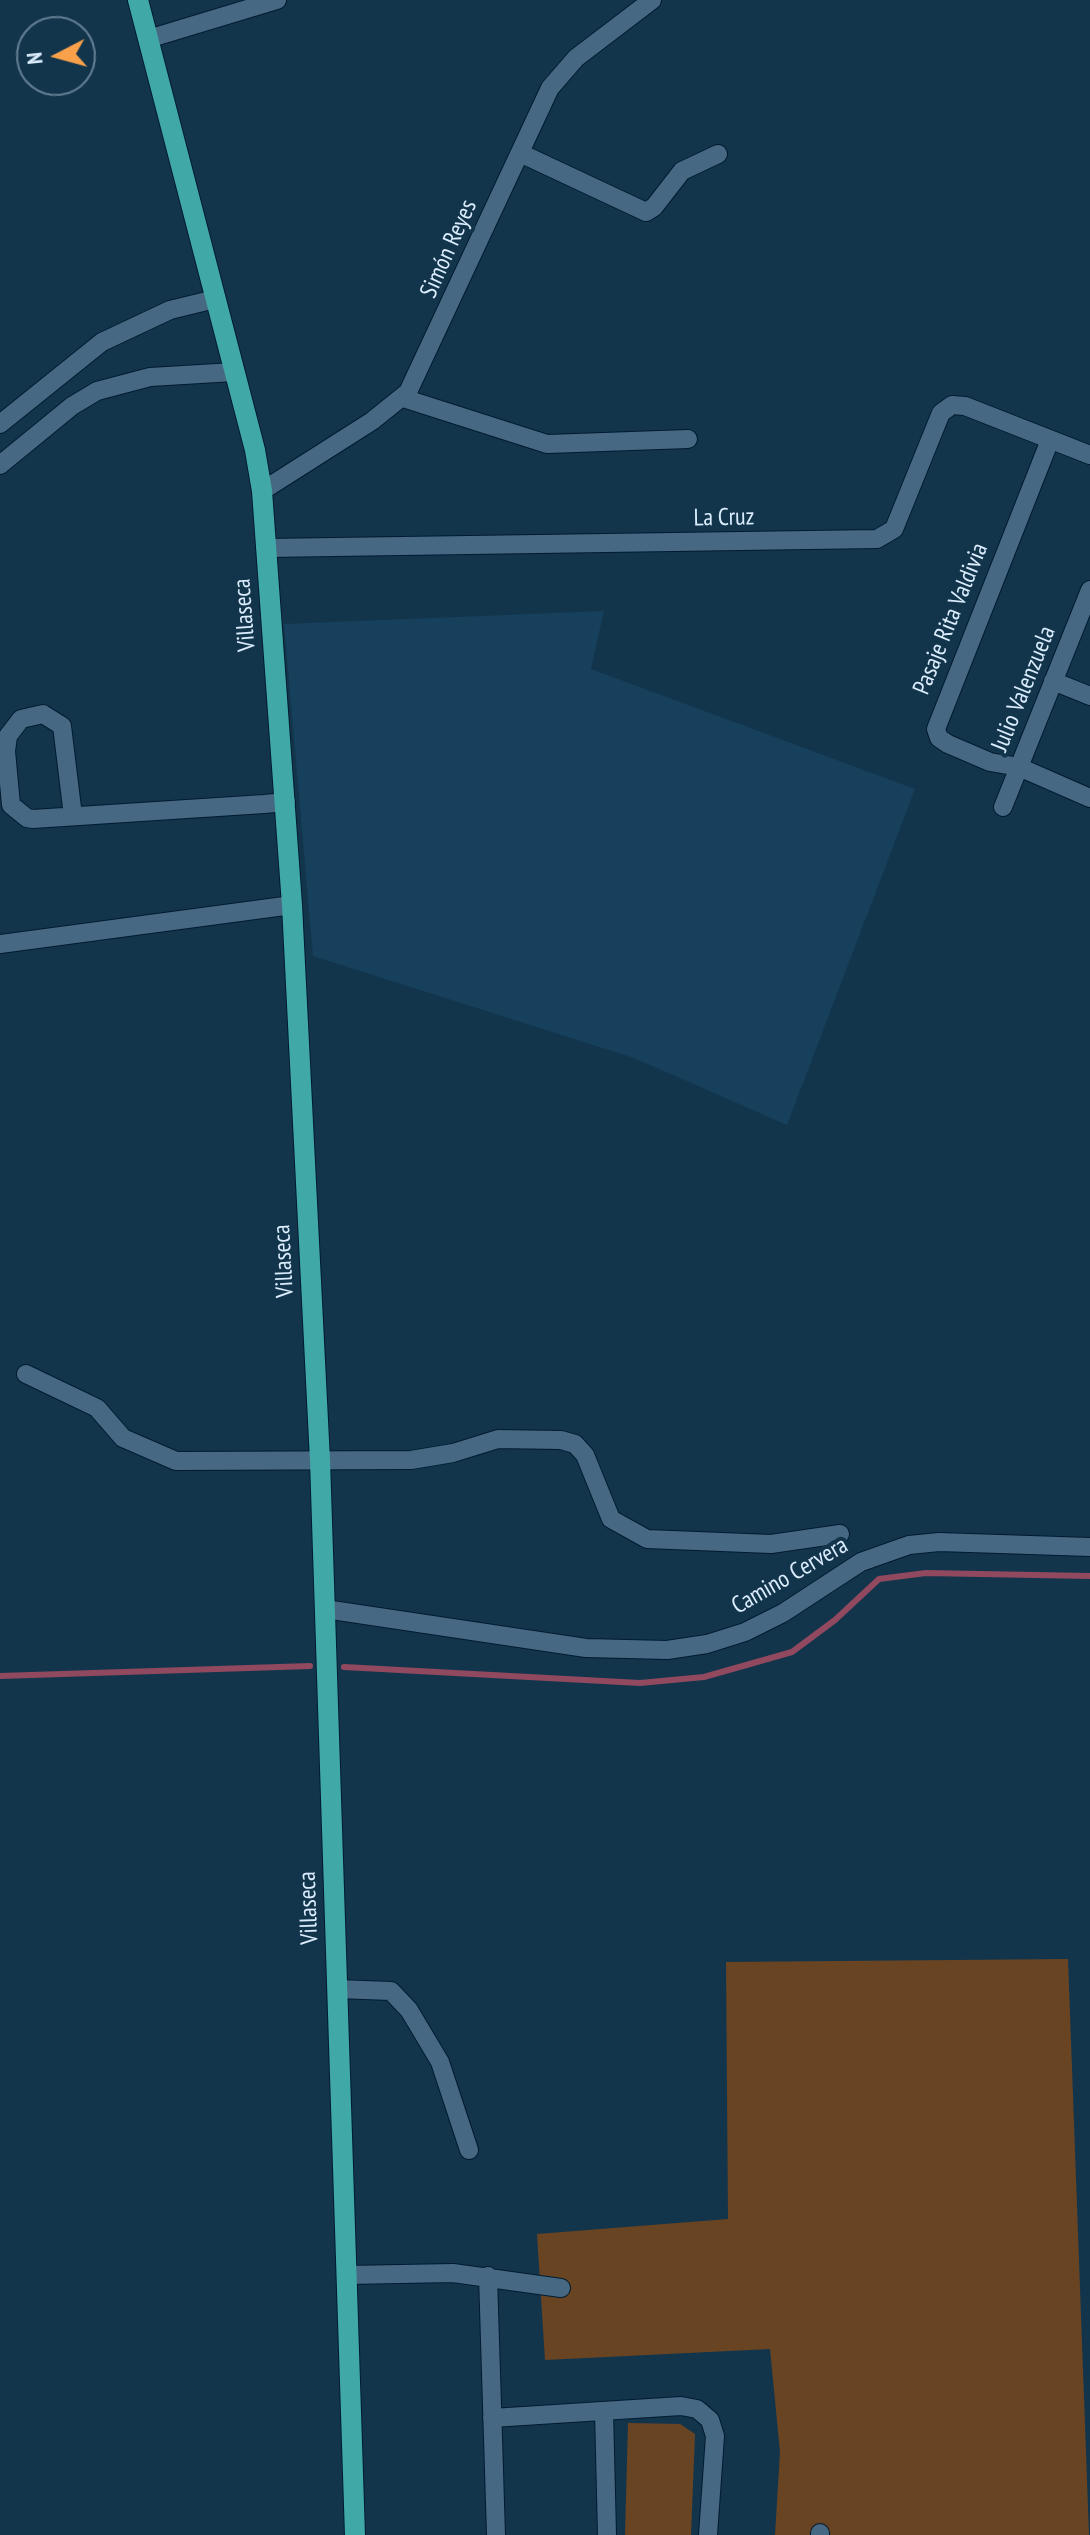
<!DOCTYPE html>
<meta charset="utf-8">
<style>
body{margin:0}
#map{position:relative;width:1090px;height:2535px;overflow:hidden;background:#13354c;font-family:"PT Sans Narrow",sans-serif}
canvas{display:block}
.north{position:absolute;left:16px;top:16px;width:80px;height:80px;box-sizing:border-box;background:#13354c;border:2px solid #637f93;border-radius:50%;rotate:264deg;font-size:22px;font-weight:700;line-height:32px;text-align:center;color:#dbedfd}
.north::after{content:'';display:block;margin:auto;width:28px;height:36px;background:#f8a14a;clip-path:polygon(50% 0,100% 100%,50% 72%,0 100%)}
</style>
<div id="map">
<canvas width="1090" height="2535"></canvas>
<div class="north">N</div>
</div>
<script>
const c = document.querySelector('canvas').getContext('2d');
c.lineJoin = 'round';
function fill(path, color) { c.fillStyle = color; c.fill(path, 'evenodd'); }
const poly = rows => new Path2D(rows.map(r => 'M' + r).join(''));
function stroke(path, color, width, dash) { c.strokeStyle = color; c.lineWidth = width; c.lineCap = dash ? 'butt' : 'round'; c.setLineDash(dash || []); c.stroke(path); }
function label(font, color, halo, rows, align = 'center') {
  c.font = font + ' "PT Sans Narrow",sans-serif'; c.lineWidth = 8; c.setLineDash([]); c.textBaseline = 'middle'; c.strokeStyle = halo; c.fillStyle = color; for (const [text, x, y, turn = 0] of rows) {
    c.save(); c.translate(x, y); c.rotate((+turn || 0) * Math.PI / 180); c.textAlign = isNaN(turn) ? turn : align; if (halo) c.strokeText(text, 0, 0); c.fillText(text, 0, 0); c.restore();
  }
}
fill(poly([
 [604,611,591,669,915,789,787,1125,634,1058,313,956,284,624]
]), '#16405b');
fill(poly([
 [1068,1959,1089,2535,775,2535,780,2452,770,2349,545,2360,537,2234,728,2219,726,1962],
 [628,2423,680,2424,695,2434,691,2535,625,2535]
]), '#694422');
stroke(poly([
 [344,1667,640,1683,704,1677,792,1652,835,1620,879,1579,926,1573,1090,1576],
 [0,1676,310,1666]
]), '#90495e', 6);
const minor = poly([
 [148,39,277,0],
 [520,153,646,212,654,207,682,171,718,154],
 [403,398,547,444,688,439],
 [0,424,102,342,170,310,215,299],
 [1050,440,936,729,939,738,948,744,990,762,1019,767,1090,798],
 [0,465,72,406,97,391,150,377,234,372],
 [262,491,372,421,408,392,550,88,576,58,652,0],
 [266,548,877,539,894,529,941,413,952,405,965,406,1090,455],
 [1053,681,1090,696],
 [1003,807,1090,590],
 [73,816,62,726,43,714,21,719,8,736,6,751,11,805,27,818,33,819,264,804,286,802],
 [0,944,292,905],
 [26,1374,97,1408,123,1438,176,1461,411,1460,453,1453,498,1439,561,1440,575,1444,585,1455,611,1519,647,1539,771,1544,840,1534],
 [325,1609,586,1648,667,1650,707,1644,745,1632,783,1613,861,1562,909,1545,939,1542,1090,1547],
 [337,1989,391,1991,409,2010,440,2062,469,2150],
 [347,2275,453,2273,561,2288],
 [488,2276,496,2535],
 [604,2411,607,2535],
 [492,2418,681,2406,697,2409,710,2420,715,2436,708,2535],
 [820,2535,820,2533]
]);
const major = poly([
 [138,0,255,450,262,491,292,905,320,1460,355,2535]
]);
stroke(minor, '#001b31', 20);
stroke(major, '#001b31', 22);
stroke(minor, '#466882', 18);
stroke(major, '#40a9a7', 20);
label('24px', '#dbedfd', '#13354c', [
 ["Simón Reyes",449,249,-66],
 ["La Cruz",724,518,-1],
 ["Villaseca",245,615,-94],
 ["Pasaje Rita Valdivia",951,619,-68],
 ["Julio Valenzuela",1024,689,-68],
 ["Villaseca",284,1261,-93],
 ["Camino Cervera",790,1576,-30],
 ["Villaseca",309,1908,-92]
]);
</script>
